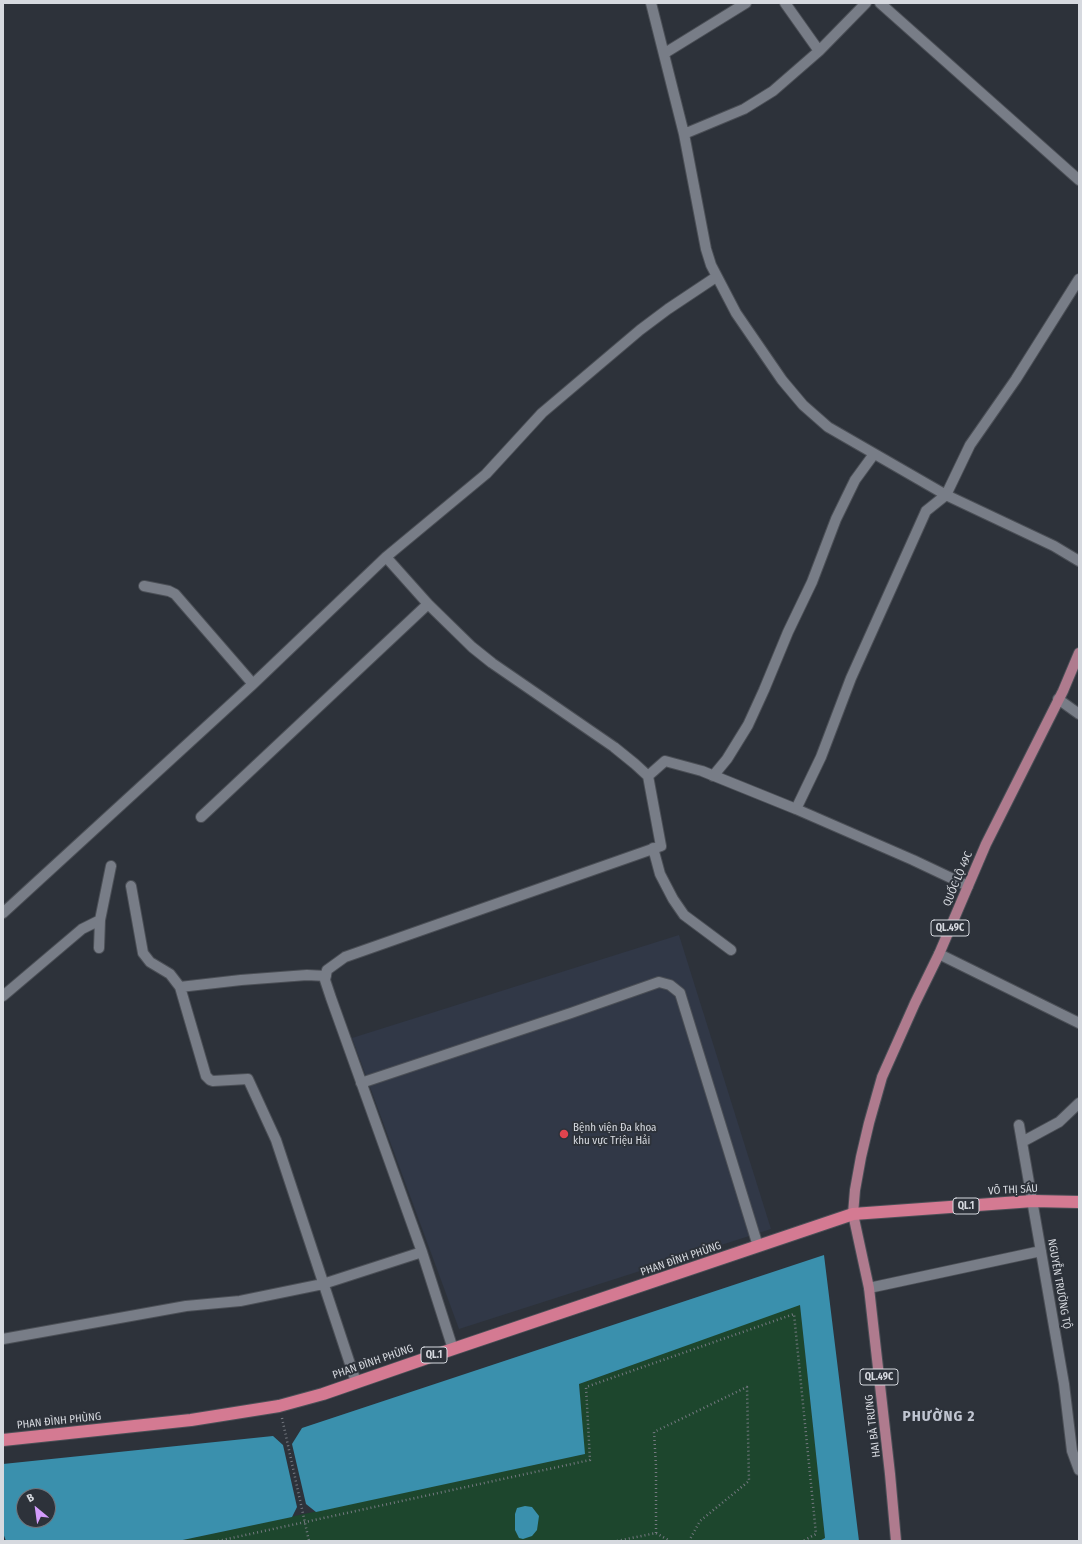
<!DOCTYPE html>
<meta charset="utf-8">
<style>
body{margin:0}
#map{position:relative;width:1082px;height:1544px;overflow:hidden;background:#2d323a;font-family:"Fira Sans Condensed",sans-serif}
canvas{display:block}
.frame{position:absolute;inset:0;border:4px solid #d6d9df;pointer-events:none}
.north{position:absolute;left:16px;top:1488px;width:40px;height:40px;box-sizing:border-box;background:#2d323a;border:1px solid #71757c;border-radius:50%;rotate:331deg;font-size:11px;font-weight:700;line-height:16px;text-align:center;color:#d6d9df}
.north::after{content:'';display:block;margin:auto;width:14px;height:18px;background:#d39cfc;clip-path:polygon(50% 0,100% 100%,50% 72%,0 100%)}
</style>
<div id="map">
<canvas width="1082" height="1544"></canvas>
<div class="frame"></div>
<div class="north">B</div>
</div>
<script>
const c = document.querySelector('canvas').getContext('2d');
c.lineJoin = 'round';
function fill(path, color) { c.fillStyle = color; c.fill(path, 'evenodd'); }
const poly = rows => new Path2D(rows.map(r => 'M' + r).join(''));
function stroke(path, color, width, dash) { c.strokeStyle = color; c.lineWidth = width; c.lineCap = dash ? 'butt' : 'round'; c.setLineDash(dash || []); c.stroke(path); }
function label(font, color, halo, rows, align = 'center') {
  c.font = font + ' "Fira Sans Condensed",sans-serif'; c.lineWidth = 4; c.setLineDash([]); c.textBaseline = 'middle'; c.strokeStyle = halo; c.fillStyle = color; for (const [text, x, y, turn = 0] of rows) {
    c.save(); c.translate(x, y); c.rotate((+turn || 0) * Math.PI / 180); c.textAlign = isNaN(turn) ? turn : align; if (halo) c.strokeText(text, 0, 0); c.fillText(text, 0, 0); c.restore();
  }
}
fill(poly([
 [679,935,771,1229,459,1329,352,1038]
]), '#313847');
fill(poly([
 [800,1304,825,1538,819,1541,178,1541,584,1454,579,1384]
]), '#1d462d');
fill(poly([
 [824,1255,859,1541,819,1541,825,1538,800,1305,579,1384,585,1454,316,1512,306,1504,292,1444,302,1428],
 [273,1436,283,1445,297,1507,292,1517,178,1541,6,1541,3,1533,3,1464],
 [24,1496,48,1496,48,1520,24,1520],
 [525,1506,532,1507,539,1516,537,1530,532,1536,523,1539,519,1538,515,1530,515,1514,517,1508]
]), '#3a90ad');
const minor = poly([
 [651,3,684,134,706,249,711,265,736,313,782,380,803,405,828,427,946,495,1054,546,1079,561],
 [785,3,819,51],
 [880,3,1079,180],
 [665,53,746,3],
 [684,134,744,109,773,91,819,51,866,3],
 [386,557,428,604,472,647,492,663,614,747,635,764,648,776],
 [144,586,169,591,175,594,253,684],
 [1058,699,1079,714],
 [713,776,727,759,748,725,764,690,788,632,812,582,836,519,855,480,874,454],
 [796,809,821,757,851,678,926,511,946,495,970,445,1016,379,1079,279],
 [201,817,428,604],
 [653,848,660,874,673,899,684,915,731,950],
 [131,886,143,953,150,962,170,974,180,987,206,1076,210,1080,213,1081,248,1079,276,1140,356,1382],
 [3,913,253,684,386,557,486,474,542,413,640,330,668,309,716,277],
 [99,948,100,920,111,866],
 [939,954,1079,1023],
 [180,987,241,980,307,975,326,976],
 [3,996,82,929,100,920],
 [361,1083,571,1013,659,982,670,985,680,993,758,1246],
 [1019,1125,1064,1384,1072,1451,1079,1470],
 [1022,1142,1059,1122,1079,1103],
 [869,1288,1041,1251],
 [3,1339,186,1306,240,1301,323,1284,422,1252],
 [453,1349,422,1252,331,998,325,980,327,970,345,957,661,846,648,776,665,761,702,771,796,809,913,860,968,886]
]);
const major = poly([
 [896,1541,890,1474,869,1288,853,1214,855,1190,861,1157,869,1123,882,1077,915,1003,939,954,986,844,1063,691,1079,653]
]);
const highway = poly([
 [3,1440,191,1420,279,1406,323,1394,453,1349,853,1214,1033,1201,1079,1202]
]);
stroke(minor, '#4b4f56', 12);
stroke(major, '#4b4f56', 12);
stroke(highway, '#4b4f56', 14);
stroke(poly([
 [282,1418,309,1541],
 [656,1533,656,1466,654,1432,747,1387,749,1481,700,1521,689,1541],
 [218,1541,590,1460,586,1387,794,1314,816,1534,803,1541],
 [617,1541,656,1533,670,1541]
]), '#757981', 2.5, [1, 3]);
stroke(minor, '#787d87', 10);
stroke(major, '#af7b8e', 10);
stroke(highway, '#d47a92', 12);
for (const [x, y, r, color] of [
 [564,1134,5,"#e0444e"]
]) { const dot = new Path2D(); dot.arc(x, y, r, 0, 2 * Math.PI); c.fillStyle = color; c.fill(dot); stroke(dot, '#2d323a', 1.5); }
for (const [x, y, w] of [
 [950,928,38],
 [966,1206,26],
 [434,1355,26],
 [879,1377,38]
]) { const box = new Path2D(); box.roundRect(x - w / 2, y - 8, w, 16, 3); c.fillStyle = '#2d323a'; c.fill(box); stroke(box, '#d6d9df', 1); }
label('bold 10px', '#d6d9df', null, [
 ["QL.49C",950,928],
 ["QL.1",966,1206],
 ["QL.1",434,1355],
 ["QL.49C",879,1377]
]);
label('11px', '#d6d9df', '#2d323a', [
 ["QUỐC LỘ 49C",958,879,-67],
 ["VÕ THỊ SÁU",1013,1190,-3],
 ["PHAN ĐÌNH PHÙNG",681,1259,-19],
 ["NGUYỄN TRƯỜNG TỘ",1059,1284,80],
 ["PHAN ĐÌNH PHÙNG",373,1362,-19],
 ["PHAN ĐÌNH PHÙNG",59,1421,-6],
 ["HAI BÀ TRƯNG",873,1426,-97]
]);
label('11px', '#d6d9df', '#2d323a', [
 ["Bệnh viện Đa khoa",573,1128],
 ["khu vực Triệu Hải",573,1141]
], 'left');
c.letterSpacing = '1px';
label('bold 15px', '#c0c5d1', '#2d323a', [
 ["PHƯỜNG 2",939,1417]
]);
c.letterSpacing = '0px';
</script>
